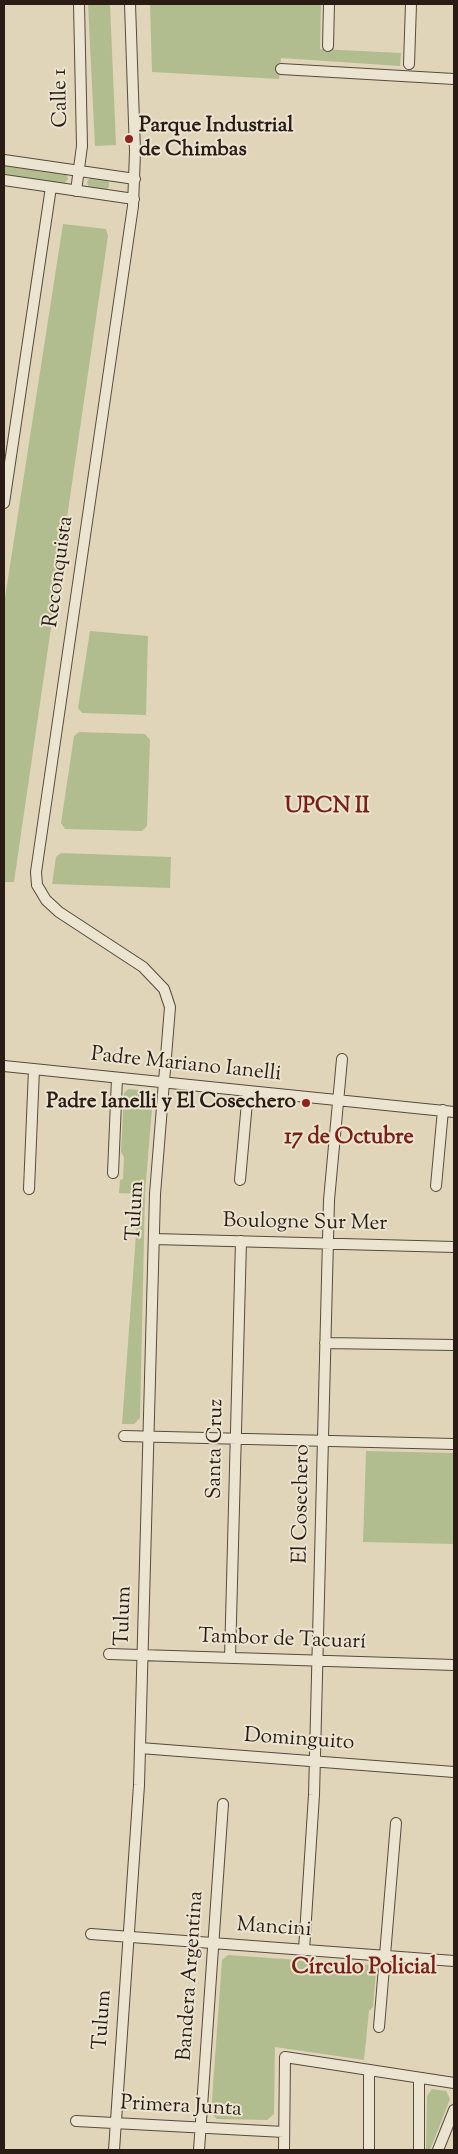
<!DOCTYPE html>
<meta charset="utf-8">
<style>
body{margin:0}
#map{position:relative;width:458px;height:2154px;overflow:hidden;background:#e0d5b8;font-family:"Sorts Mill Goudy",serif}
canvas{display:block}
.frame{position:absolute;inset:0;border:5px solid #2a1c15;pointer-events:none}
</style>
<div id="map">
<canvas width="458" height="2154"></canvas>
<div class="frame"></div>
</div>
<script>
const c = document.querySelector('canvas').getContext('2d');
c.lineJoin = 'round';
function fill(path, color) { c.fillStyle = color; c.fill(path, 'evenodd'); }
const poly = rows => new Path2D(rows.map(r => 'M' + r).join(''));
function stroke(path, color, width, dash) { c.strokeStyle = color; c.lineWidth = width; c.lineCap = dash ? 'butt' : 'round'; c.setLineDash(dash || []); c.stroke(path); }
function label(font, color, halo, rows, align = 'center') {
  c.font = font + ' "Sorts Mill Goudy",serif'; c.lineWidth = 4; c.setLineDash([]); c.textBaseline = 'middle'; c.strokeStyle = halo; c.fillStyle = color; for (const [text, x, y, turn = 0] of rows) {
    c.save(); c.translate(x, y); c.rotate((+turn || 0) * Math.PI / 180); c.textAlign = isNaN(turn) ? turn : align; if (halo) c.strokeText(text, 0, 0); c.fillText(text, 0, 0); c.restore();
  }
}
fill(poly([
 [88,4,110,4,116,145,95,146],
 [150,4,321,4,320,49,401,53,400,66,281,58,279,79,152,72],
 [4,164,66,173,68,179,64,184,4,176],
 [90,177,109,179,109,187,106,190,89,188,87,182],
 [63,224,106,229,108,236,14,882,4,882,4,604],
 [90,631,148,636,146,715,82,713,78,708],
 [79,732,145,734,150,740,147,826,142,831,65,829,61,823,74,736],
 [61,853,171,857,170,888,52,884,56,857],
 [128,1089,148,1091,153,1096,145,1194,140,1418,134,1424,122,1424,139,1194,119,1193,120,1180,123,1179,124,1157,121,1152,124,1093],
 [366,1451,454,1453,454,1544,363,1542],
 [228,1955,371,1965,376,1971,373,2007,369,2011,364,2060,275,2047,274,2114,267,2120,217,2119,211,2113,222,1960],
 [432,2089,446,2091,450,2099,430,2150,426,2150,427,2096]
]), '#b2bd8f');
const minor = poly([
 [328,46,329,4],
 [409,64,411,4],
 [281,69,454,79],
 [4,160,135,179],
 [4,180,134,199],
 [76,191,82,146,79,4],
 [4,503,51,187],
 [4,1066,454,1112],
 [113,1173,117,1078],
 [240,1180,248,1091],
 [436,1186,443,1110],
 [29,1189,34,1069],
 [154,1239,454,1247],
 [325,1343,454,1345],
 [124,1436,454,1444],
 [109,1654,454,1665],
 [230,1658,241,1241],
 [140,1748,454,1772],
 [91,1934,454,1961],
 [304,1950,314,1795,329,1200,342,1059],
 [379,2027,396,1823],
 [419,2078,419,2150],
 [76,2121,284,2132],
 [114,2150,139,1785,155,1194,170,1007,164,989,143,967,59,912,46,900,37,885,36,872,133,206,135,152,130,4],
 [199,2150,223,1804],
 [284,2150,285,2057,454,2083],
 [369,2150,369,2070],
 [438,2150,454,2110]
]);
stroke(minor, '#584a3e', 12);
stroke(minor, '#ebe4d1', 10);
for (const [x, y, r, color] of [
 [129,139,5,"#8f2418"],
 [306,1103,5,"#8f2418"]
]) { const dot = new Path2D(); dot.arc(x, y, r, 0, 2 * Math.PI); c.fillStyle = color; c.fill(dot); stroke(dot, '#ebe4d1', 2); }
label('21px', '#2a1c15', '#ebe4d1', [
 ["Calle 1",62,98,-91],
 ["Reconquista",60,572,-82],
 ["Padre Mariano Ianelli",186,1066,6],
 ["Tulum",137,1211,-87],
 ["Boulogne Sur Mer",305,1224,1],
 ["Santa Cruz",217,1449,-89],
 ["El Cosechero",303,1504,-89],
 ["Tulum",125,1616,-88],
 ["Tambor de Tacuarí",282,1641,2],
 ["Dominguito",299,1741,4],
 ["Mancini",274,1929,4],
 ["Bandera Argentina",192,1976,-86],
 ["Tulum",104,2020,-86],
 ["Primera Junta",181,2108,3]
]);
label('bold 21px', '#2a1c15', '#ebe4d1', [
 ["Parque Industrial",139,127],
 ["de Chimbas",139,151],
 ["Padre Ianelli y El Cosechero",296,1103,"right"]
], 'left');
label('bold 22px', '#7a1f14', '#ebe4d1', [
 ["UPCN II",327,808],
 ["17 de Octubre",349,1139],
 ["Círculo Policial",364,1969]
]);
</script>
